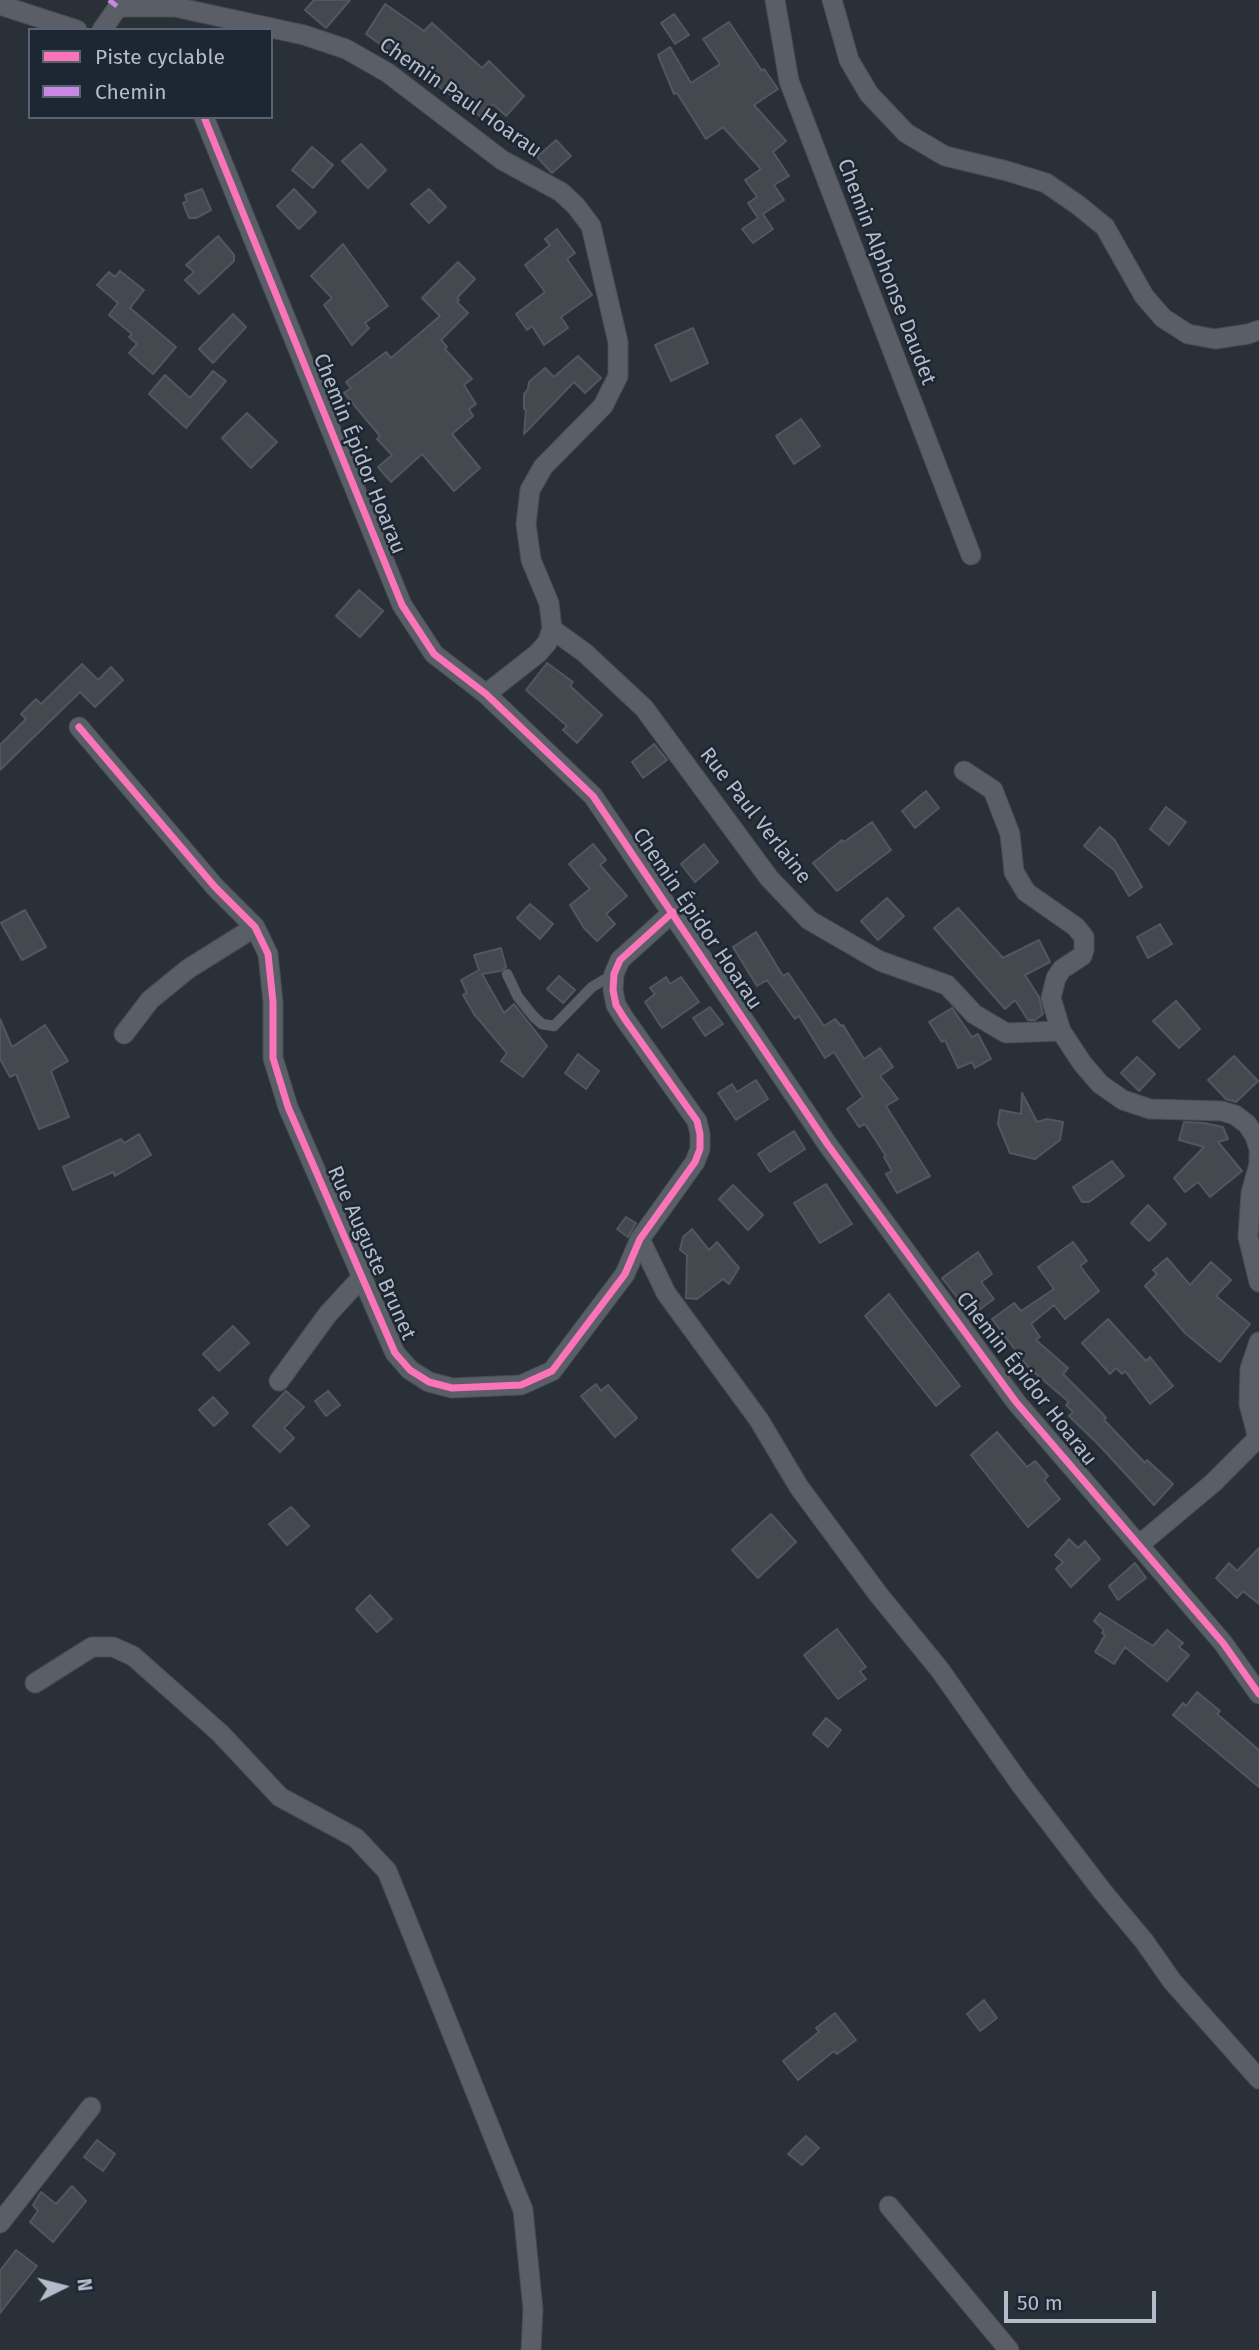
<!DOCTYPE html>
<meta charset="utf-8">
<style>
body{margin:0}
#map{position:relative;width:1259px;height:2350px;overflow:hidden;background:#2a3038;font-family:"Fira Sans",sans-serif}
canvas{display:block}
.legend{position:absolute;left:28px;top:28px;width:245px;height:91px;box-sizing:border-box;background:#1d2633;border:2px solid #59626f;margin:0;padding:9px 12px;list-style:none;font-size:21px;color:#b4bcc9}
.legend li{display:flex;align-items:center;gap:14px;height:35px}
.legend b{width:35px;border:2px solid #59626f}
.north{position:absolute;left:28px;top:2252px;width:70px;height:70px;-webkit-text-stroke:5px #1d2633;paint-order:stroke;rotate:84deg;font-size:19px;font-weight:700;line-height:28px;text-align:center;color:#b4bcc9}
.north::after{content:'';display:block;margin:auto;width:24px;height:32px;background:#b4bcc9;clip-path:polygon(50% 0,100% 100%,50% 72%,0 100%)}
.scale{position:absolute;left:1004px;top:2291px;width:152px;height:32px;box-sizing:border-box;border:4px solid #b4bcc9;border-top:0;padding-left:9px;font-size:21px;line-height:24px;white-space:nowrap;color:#b4bcc9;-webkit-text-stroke:5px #1d2633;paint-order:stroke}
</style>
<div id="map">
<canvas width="1259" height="2350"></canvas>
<ul class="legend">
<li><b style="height:9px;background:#fb73b8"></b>Piste cyclable</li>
<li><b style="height:9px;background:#c787e3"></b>Chemin</li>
</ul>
<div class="north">N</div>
<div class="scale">50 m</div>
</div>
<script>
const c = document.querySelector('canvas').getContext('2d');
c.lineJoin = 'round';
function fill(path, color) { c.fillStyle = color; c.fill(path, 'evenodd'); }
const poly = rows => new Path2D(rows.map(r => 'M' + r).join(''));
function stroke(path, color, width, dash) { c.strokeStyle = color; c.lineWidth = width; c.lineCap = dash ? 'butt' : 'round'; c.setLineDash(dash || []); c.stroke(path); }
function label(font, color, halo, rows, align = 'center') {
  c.font = font + ' "Fira Sans",sans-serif'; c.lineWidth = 5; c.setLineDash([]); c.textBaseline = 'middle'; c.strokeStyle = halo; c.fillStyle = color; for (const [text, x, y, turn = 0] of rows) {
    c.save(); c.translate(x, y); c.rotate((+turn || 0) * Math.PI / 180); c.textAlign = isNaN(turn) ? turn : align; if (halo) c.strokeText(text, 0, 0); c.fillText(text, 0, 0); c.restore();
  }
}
const building = poly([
 [314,0,350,0,326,28,305,10,314,0],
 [385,4,424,31,432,23,482,68,489,61,524,96,506,116,493,104,481,117,366,34,385,4],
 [674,14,689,35,675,44,661,23,674,14],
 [729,22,762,71,764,69,778,89,754,105,786,141,773,152,789,176,774,185,784,200,763,214,773,229,753,243,742,229,758,218,748,203,757,197,745,180,761,169,723,127,706,139,677,93,674,94,658,55,670,47,691,83,720,64,703,39,729,22],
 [556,140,571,156,552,173,537,157,556,140],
 [361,144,386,170,368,188,342,161,361,144],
 [312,147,333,165,313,188,292,170,312,147],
 [202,189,211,210,196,218,189,218,183,203,187,201,185,195,202,189],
 [294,189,316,212,299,229,277,206,294,189],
 [429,189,446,207,429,223,411,204,429,189],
 [557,229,575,253,567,259,592,295,561,317,568,328,544,345,532,326,527,330,516,314,545,292,525,265,550,245,545,239,557,229],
 [218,236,234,255,234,261,199,294,185,280,194,272,186,265,218,236],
 [343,244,388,306,365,323,369,328,352,345,324,305,332,298,311,276,343,244],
 [458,262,475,279,457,298,459,300,457,302,468,313,441,340,447,347,445,349,472,379,464,385,476,404,469,409,473,416,452,434,480,468,454,491,422,454,391,482,378,467,392,455,377,439,380,436,344,393,351,388,346,382,386,352,391,358,440,316,422,298,458,262],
 [120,271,144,290,130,308,176,347,153,374,129,353,137,344,129,337,132,334,109,315,118,303,97,285,109,272,115,277,120,271],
 [233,314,246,327,213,363,199,349,233,314],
 [693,328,708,363,671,381,655,345,693,328],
 [578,356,601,378,585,393,574,382,524,434,526,410,524,409,524,394,528,389,529,382,545,368,554,377,578,356],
 [213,371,226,381,186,428,149,394,165,375,190,398,213,371],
 [247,413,277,442,251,468,222,438,247,413],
 [801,419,820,446,794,464,776,436,801,419],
 [359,590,383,611,360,637,336,616,359,590],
 [547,663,573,682,570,686,602,715,577,743,563,730,567,726,526,690,547,663],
 [82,664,98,680,111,667,123,680,95,707,80,692,0,770,0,745,26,719,21,714,36,699,41,704,82,664],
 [654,744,667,760,643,778,632,762,654,744],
 [926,791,939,808,915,828,902,811,926,791],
 [1166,807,1186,822,1169,845,1150,829,1166,807],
 [872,822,891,850,837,891,813,863,842,840,844,842,872,822],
 [1100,827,1114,839,1142,887,1129,896,1114,870,1084,846,1100,827],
 [593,844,606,860,600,865,627,896,606,914,615,924,597,941,584,928,570,905,590,889,569,864,593,844],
 [704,844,718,862,695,882,681,864,704,844],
 [887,898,904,916,878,940,861,921,887,898],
 [530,904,553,924,540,939,517,918,530,904],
 [958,908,1003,958,1039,940,1050,962,1025,975,1039,997,1043,1014,1035,1020,1028,1020,1015,1000,1005,1009,934,928,958,908],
 [25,910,46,947,22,960,1,923,25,910],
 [1160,924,1172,944,1148,958,1137,937,1160,924],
 [756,932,783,976,788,973,824,1026,835,1019,841,1026,843,1025,864,1059,880,1048,893,1067,880,1076,898,1099,886,1106,930,1176,897,1193,886,1174,892,1171,884,1157,886,1156,865,1124,859,1127,847,1109,863,1097,834,1052,825,1058,799,1016,795,1019,767,980,757,986,733,947,756,932],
 [501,948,506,967,500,971,482,974,504,1013,514,1004,547,1046,523,1077,501,1061,507,1053,474,1014,463,995,467,993,461,980,479,970,474,955,501,948],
 [559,976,575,990,563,1003,547,989,559,976],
 [666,977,670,984,681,977,699,1002,662,1028,645,1002,655,994,650,988,666,977],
 [1176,1001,1200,1029,1179,1048,1153,1021,1176,1001],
 [710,1007,723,1024,705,1036,693,1018,710,1007],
 [952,1008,972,1037,978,1034,991,1059,975,1068,972,1062,958,1068,945,1040,942,1042,929,1022,952,1008],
 [0,1019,12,1047,45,1025,68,1061,51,1071,69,1117,39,1129,16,1074,10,1077,0,1059,0,1019],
 [578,1054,599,1071,586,1089,565,1073,578,1054],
 [1234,1056,1258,1081,1236,1102,1226,1099,1208,1080,1234,1056],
 [1137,1057,1155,1074,1139,1091,1121,1073,1137,1057],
 [756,1080,768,1099,736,1120,718,1093,732,1084,737,1092,756,1080],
 [1022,1093,1037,1122,1047,1119,1063,1122,1060,1140,1035,1159,1010,1153,998,1124,1000,1110,1021,1114,1022,1093],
 [1184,1122,1204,1123,1223,1127,1228,1139,1218,1142,1242,1171,1210,1197,1198,1182,1185,1192,1174,1178,1204,1147,1179,1140,1184,1122],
 [794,1131,805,1149,770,1172,758,1154,794,1131],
 [139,1134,151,1155,115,1176,113,1172,73,1190,63,1167,121,1139,124,1143,139,1134],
 [1112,1161,1124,1176,1089,1202,1082,1202,1073,1187,1112,1161],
 [826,1184,852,1224,820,1243,794,1203,826,1184],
 [733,1185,763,1215,748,1230,719,1199,733,1185],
 [1148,1205,1166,1224,1149,1241,1131,1223,1148,1205],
 [626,1217,636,1223,628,1237,617,1229,626,1217],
 [692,1229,709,1250,717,1242,739,1268,729,1284,723,1279,697,1299,686,1298,687,1255,680,1250,683,1237,692,1229],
 [1073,1242,1087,1261,1080,1266,1099,1291,1065,1319,1054,1305,1031,1324,1040,1337,1036,1340,1068,1368,1063,1374,1101,1412,1106,1418,1104,1420,1145,1463,1147,1460,1173,1484,1154,1505,1099,1445,1069,1416,1073,1412,1066,1405,1069,1402,1028,1367,992,1319,1014,1303,1021,1311,1054,1289,1038,1267,1073,1242],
 [978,1252,992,1274,981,1282,994,1299,979,1310,969,1294,960,1301,942,1278,978,1252],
 [1167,1258,1190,1285,1211,1262,1231,1280,1216,1296,1250,1324,1220,1362,1185,1333,1145,1286,1157,1274,1153,1270,1167,1258],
 [889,1294,960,1386,936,1406,865,1316,889,1294],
 [1108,1319,1146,1361,1150,1357,1173,1386,1150,1404,1125,1371,1122,1374,1116,1368,1110,1374,1082,1343,1108,1319],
 [233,1326,249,1343,219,1371,203,1354,233,1326],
 [596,1384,601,1391,608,1385,637,1418,615,1437,581,1396,596,1384],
 [286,1391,304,1407,284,1428,294,1438,280,1452,253,1426,286,1391],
 [328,1391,340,1405,326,1416,315,1401,328,1391],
 [213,1397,228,1413,214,1426,199,1410,213,1397],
 [997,1432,1027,1467,1035,1461,1048,1476,1044,1480,1060,1499,1028,1527,971,1455,997,1432],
 [291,1507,309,1526,287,1545,269,1524,291,1507],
 [771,1514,796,1542,758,1578,732,1550,771,1514],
 [1069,1539,1078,1548,1085,1541,1100,1559,1071,1587,1056,1569,1063,1562,1055,1555,1069,1539],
 [1259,1548,1259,1604,1243,1591,1237,1598,1216,1578,1229,1563,1237,1571,1259,1548],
 [1135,1563,1146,1578,1118,1600,1109,1586,1135,1563],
 [370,1595,392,1619,377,1632,356,1609,370,1595],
 [1100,1613,1153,1646,1167,1630,1183,1643,1179,1647,1189,1655,1167,1681,1125,1647,1114,1664,1095,1652,1105,1635,1102,1633,1104,1630,1094,1621,1100,1613],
 [837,1629,866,1667,860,1671,866,1679,838,1699,804,1655,837,1629],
 [1197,1692,1220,1711,1217,1714,1259,1750,1259,1787,1173,1715,1183,1703,1186,1706,1197,1692],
 [826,1718,841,1730,828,1747,813,1734,826,1718],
 [984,2000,997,2018,980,2031,967,2014,984,2000],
 [835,2013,856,2040,837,2054,834,2051,798,2080,783,2061,819,2032,816,2028,835,2013],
 [806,2136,819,2148,802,2165,788,2154,806,2136],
 [97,2140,115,2154,103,2171,84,2157,97,2140],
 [72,2186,86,2201,53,2242,30,2222,38,2211,33,2205,41,2192,56,2204,72,2186],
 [16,2250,37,2266,0,2313,0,2271,16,2250]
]);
fill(building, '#444950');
stroke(building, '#52575f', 2);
const lane = poly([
 [507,974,518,997,534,1017,542,1024,554,1026,592,987,614,974]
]);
const street = poly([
 [775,0,789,81,971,555],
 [832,0,849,60,869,94,906,133,945,156,1007,171,1046,183,1078,205,1105,227,1144,296,1163,318,1188,334,1215,339,1248,334,1259,330],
 [0,5,77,30],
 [102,30,118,7,175,7,304,35,346,49,388,73,502,160,561,192,576,206,591,226,618,342,618,376,603,406,543,467,530,490,526,524,531,560,549,603,552,629,547,643,537,654,486,694],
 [204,117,402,605,434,654,486,694,593,796,828,1145,1016,1402,1223,1643,1259,1694],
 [552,629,585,653,644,708,769,878,809,920,880,961,947,985,974,1014,1006,1033,1061,1031],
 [79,727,215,887,255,927,268,954,273,1002,273,1058,288,1107,395,1353,410,1370,429,1382,452,1388,521,1385,552,1371,625,1274,640,1239,695,1162,700,1149,700,1134,697,1121,624,1018,616,1005,613,990,614,974,620,960,673,912],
 [964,771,993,790,1010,834,1014,872,1026,892,1076,927,1084,937,1084,950,1082,956,1062,969,1056,978,1051,998,1061,1031,1082,1063,1100,1084,1123,1100,1150,1109,1222,1111,1235,1115,1247,1124,1255,1136,1259,1149],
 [124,1034,150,1000,188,969,255,927],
 [1259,1154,1259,1164,1251,1193,1248,1237,1259,1282],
 [640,1239,666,1293,759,1420,799,1487,878,1594,940,1670,1021,1785,1103,1892,1144,1941,1172,1981,1259,2079],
 [279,1381,328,1314,362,1277],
 [1258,1438,1249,1404,1250,1369,1259,1342],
 [1139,1545,1213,1483,1258,1438],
 [35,1683,92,1647,113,1647,133,1656,220,1733,280,1797,356,1838,387,1871,523,2210,533,2309,531,2350],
 [889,2206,1009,2350],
 [0,2223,91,2107]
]);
stroke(lane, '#484c53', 11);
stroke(street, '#484c53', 21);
stroke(lane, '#5a5e66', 10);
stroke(street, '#5a5e66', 19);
stroke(poly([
 [109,0,118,7]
]), '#c787e3', 5, [10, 5]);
stroke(poly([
 [204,117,402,605,434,654,486,694,593,796,828,1145,1016,1402,1223,1643,1259,1694],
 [79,727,215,887,255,927,268,954,273,1002,273,1058,288,1107,395,1353,410,1370,429,1382,452,1388,521,1385,552,1371,625,1274,640,1239,695,1162,700,1149,700,1134,697,1121,624,1018,616,1005,613,990,614,974,620,960,673,912]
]), '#fb73b8', 7);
label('21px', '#b4bcc9', '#1d2633', [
 ["Chemin Paul Hoarau",460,98,35],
 ["Chemin Alphonse Daudet",886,272,69],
 ["Chemin Épidor Hoarau",359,454,68],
 ["Rue Paul Verlaine",755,816,52],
 ["Chemin Épidor Hoarau",697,919,56],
 ["Rue Auguste Brunet",371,1253,66],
 ["Chemin Épidor Hoarau",1026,1379,52]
]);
</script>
